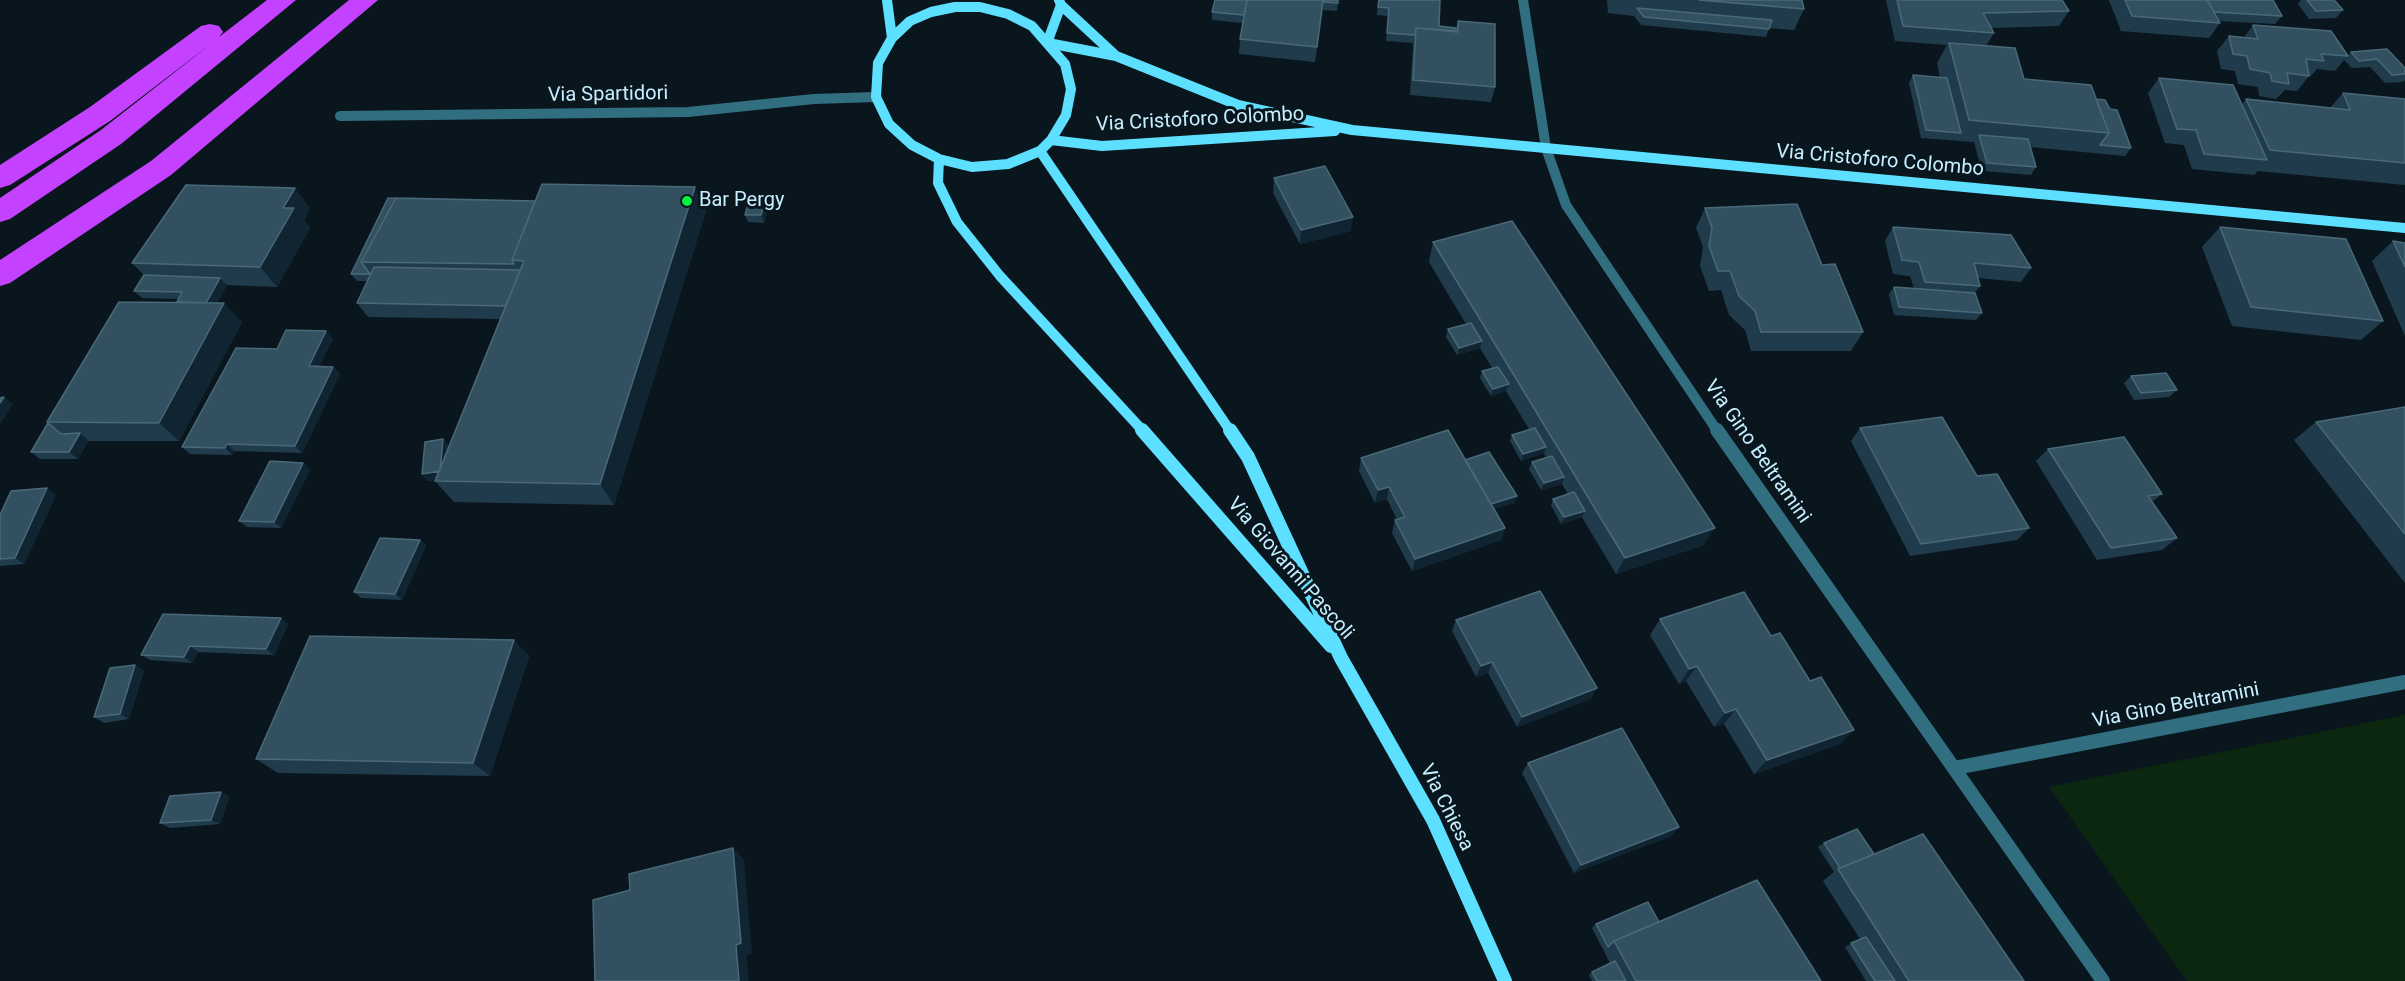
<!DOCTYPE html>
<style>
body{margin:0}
canvas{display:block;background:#0a161d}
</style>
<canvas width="2405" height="981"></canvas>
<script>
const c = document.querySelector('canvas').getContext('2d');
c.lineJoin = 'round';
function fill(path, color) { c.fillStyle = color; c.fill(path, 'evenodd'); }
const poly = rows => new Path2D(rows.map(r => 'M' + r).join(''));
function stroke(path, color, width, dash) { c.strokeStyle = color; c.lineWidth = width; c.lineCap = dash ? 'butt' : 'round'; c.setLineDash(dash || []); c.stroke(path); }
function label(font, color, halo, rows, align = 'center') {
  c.font = font + ' Roboto,sans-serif'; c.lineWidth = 6; c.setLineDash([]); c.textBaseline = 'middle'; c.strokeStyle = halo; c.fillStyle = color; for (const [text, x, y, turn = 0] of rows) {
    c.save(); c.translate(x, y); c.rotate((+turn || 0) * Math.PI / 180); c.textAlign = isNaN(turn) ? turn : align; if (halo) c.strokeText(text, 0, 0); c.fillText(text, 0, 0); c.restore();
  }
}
fill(poly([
 [2405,715,2405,981,2187,981,2049,787]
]), '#0c2710');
stroke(poly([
 [1523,0,1546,148]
]), '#316f80', 10);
stroke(poly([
 [340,116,688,112,814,99,876,97],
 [1546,148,1566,205,1718,432]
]), '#316f80', 10);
stroke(poly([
 [1717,430,2103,981],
 [1955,768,2405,682]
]), '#316f80', 14);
stroke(poly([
 [887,0,892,38],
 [1061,5,1115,55],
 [955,7,980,7,1008,14,1032,26,1065,64,1071,89,1066,115,1051,140,1040,151,1008,164,972,167,939,159,912,145,889,124,876,97,878,63,892,38,910,21,931,12,955,7],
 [1047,43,1061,5,1059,0],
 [1048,43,1116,56,1238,105,1352,130,2405,228],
 [1051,140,1102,146,1335,131],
 [1040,151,1231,432],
 [939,159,938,183,957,222,1000,276,1144,432]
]), '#5ddfff', 10);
stroke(poly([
 [1142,430,1331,646],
 [1230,430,1248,457,1341,658,1433,820,1505,981]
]), '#5ddfff', 14);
fill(poly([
 [267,0,296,0,121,144,10,219,0,222,0,198,101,130,212,43,110,121,10,185,0,188,0,165,90,107,201,26,210,24,219,26,223,32,219,37,267,0],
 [349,0,378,0,171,175,10,283,0,286,0,260,151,161,349,0]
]), '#c441ff');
fill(poly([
 [1338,0,1337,11,1323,10,1315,62,1239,54,1240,39,1243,23,1212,20,1212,12],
 [1378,0,1440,0,1439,26,1456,28,1458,21,1495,87,1491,102,1410,95,1413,43,1386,41,1388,16,1377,15],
 [1607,0,1802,0,1804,9,1794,30,1769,28,1766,37,1641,25,1634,16,1608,13],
 [1886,0,2062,0,2069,11,2059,26,1991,28,1994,33,1986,46,2024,79,2096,99,2131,148,2125,156,2030,147,2036,167,2031,175,1982,171,1974,142,1921,138,1909,83,1913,75,1940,78,1937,63,1947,45,1895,41],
 [2109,0,2273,0,2282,16,2275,24,2219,21,2220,23,2209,38,2121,31],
 [2301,0,2334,0,2343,10,2336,18,2309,19,2298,4],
 [2253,25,2348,56,2351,52,2387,49,2405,68,2405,80,2403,82,2385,83,2370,67,2352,68,2344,60,2335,71,2317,69,2311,76,2309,76,2297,91,2285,90,2276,99,2259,96,2258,87,2238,84,2235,71,2221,69,2217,51,2229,36,2244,37],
 [2159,78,2242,104,2246,99,2330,108,2343,93,2405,99,2405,185,2258,171,2254,175,2192,169,2184,145,2165,143,2148,93],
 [1274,178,1351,231,1300,244,1273,193],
 [388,198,706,211,614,505,454,502,435,481,436,480,428,481,422,474,443,439,449,446,500,319,368,317,357,303,368,281,357,281,351,274],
 [764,205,767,213,764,223,748,222,745,215],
 [310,208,304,220,310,228,277,287,227,285,217,303,242,322,179,441,88,441,78,459,40,459,31,452,48,423,47,422,176,302,178,299,142,298,134,291,144,275,132,263],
 [1705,208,1822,265,1863,332,1851,351,1751,351,1745,330,1729,315,1721,290,1709,291,1700,266,1703,247,1696,228],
 [1893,227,2031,268,2021,282,1978,278,1980,286,1975,293,1982,313,1976,320,1894,315,1889,294,1894,287,1914,288,1910,276,1893,274,1885,241],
 [2220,227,2383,321,2361,340,2232,326,2202,247],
 [2393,241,2405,243,2405,336,2372,261],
 [1433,242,1704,545,1616,574,1582,517,1561,524,1551,505,1553,499,1568,494,1562,484,1541,490,1529,469,1532,462,1546,458,1544,453,1521,461,1510,441,1512,435,1529,429,1506,391,1491,396,1480,378,1482,371,1492,368,1480,348,1457,355,1446,337,1448,329,1466,324,1429,262],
 [333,339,319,366,333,367,340,374,302,453,234,451,232,455,190,454,182,447,277,349],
 [2131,376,2177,390,2169,397,2134,400,2124,383],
 [2405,407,2405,583,2294,440,2316,422],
 [1860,428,1977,476,2029,528,2017,540,1910,556,1851,441],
 [2048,449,2162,494,2152,502,2177,538,2162,550,2097,560,2036,461],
 [1361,458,1465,460,1517,496,1514,503,1494,509,1505,528,1501,540,1412,571,1392,533,1395,520,1397,520,1387,499,1375,503,1359,471],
 [303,463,310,470,281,528,247,527,239,521],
 [47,488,56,495,24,564,0,566,0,515],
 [420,540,426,546,402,600,361,598,354,592],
 [281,618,288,624,274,655,198,652,192,663,150,660,141,655],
 [1660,619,1840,744,1754,774,1724,724,1714,727,1686,681,1679,684,1650,635],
 [1456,620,1597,688,1590,699,1517,727,1488,673,1476,677,1452,631],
 [514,640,529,656,490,776,278,773,256,759],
 [135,665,144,671,129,719,104,723,94,717],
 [1528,763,1679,827,1671,836,1574,873,1522,773],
 [221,792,229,797,220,824,170,828,160,823],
 [1824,843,1874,854,2024,981,1866,981,1845,947,1860,939,1823,881,1834,872,1818,847],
 [1659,922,1821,981,1592,981,1589,975,1592,972,1610,963,1592,928,1596,924]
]), '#203c4c');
fill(poly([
 [1324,0,1323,10,1315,62,1317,47],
 [695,187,706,211,614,505,600,484],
 [295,188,310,208,304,220,310,228,277,287,260,267,283,208],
 [764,205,767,213,764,223,761,215],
 [1353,217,1351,231,1300,244,1301,230],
 [220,278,227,285,206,322,198,315],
 [224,303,242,322,179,441,159,423],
 [326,331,333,339,315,373,309,366],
 [1482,341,1480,348,1457,355,1459,348],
 [333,367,340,374,302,453,295,446],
 [1509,384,1506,391,1491,396,1493,389],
 [4,397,13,404,0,424,0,403],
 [80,433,88,440,78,459,69,452],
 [443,439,449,446,446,478,428,481,422,474],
 [227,444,234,451,232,455,225,448],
 [1546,447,1544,453,1521,461,1523,454],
 [303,463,310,470,281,528,274,522],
 [1564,477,1562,484,1541,490,1544,483],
 [1389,487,1387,499,1375,503,1378,490],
 [47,488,56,495,24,564,15,558],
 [1517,496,1514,503,1485,512,1487,506],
 [1585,511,1582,517,1561,524,1564,517],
 [1505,528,1501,540,1412,571,1415,559],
 [1715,528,1704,545,1616,574,1625,558],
 [420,540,426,546,402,600,395,594],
 [281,618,288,624,274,655,266,649],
 [514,640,529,656,490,776,473,763],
 [190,646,198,652,192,663,184,657],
 [1492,662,1488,673,1476,677,1481,666],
 [135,665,144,671,129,719,120,714],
 [1697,666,1686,681,1679,684,1689,669],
 [1597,688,1590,699,1517,727,1522,717],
 [1736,709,1724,724,1714,727,1725,713],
 [1854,730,1840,744,1754,774,1767,760],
 [221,792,229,797,220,824,211,820],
 [1679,827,1671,836,1574,873,1581,865],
 [733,848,744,860,752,953,747,955,749,981,739,981,736,945]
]), '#102531');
const building = poly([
 [1215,0,1247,0,1244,15,1212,12,1215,0],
 [1247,0,1323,0,1317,47,1240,39,1247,0],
 [1324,0,1338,0,1338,3,1324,2,1324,0],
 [1379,0,1440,0,1439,26,1456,28,1456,31,1416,28,1415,35,1387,33,1389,8,1378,7,1379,0],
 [1699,0,1802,0,1804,9,1699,0],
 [1897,0,2062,0,2069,11,1983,13,1994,33,1903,26,1897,0],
 [2125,0,2207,0,2220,23,2132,16,2125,0],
 [2207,0,2273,0,2282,16,2214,12,2207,0],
 [2307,0,2334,0,2343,10,2316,11,2307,0],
 [1637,8,1761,19,1772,20,1769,29,1644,17,1637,8],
 [1458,21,1495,24,1495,87,1413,80,1416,28,1458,32,1458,21],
 [2253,25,2331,31,2348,56,2321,54,2324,61,2306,59,2309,76,2287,73,2289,84,2272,81,2270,73,2250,69,2247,56,2233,54,2229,36,2258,39,2253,25],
 [1949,43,2015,48,2024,79,2091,85,2109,133,1969,120,1949,43],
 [2387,49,2405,68,2405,74,2392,75,2377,59,2359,61,2351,52,2387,49],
 [1913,75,1947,78,1961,133,1926,130,1913,75],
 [2159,78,2233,85,2267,160,2204,154,2196,130,2177,129,2159,78],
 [2343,93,2405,99,2405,163,2270,150,2246,99,2350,110,2343,93],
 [2096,99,2105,100,2110,109,2117,110,2131,148,2100,145,2109,133,2096,99],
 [1979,135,2028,139,2036,167,1987,163,1979,135],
 [1325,166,1353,217,1301,230,1274,178,1325,166],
 [542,184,695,187,600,484,435,481,524,261,512,260,542,184],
 [186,185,295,188,283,208,294,208,260,267,132,263,186,185],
 [388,198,535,201,396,198,361,262,370,274,351,274,388,198],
 [396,198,535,201,512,260,514,264,361,262,396,198],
 [748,204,764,205,761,215,745,215,748,204],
 [1797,204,1822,265,1835,264,1863,332,1761,332,1755,311,1739,296,1730,271,1718,271,1709,246,1712,228,1705,208,1797,204],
 [1512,221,1715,528,1625,558,1433,242,1512,221],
 [1893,227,2011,235,2031,268,1974,263,1980,286,1925,282,1919,262,1902,260,1893,227],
 [2220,227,2346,239,2383,321,2251,307,2220,227],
 [2393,241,2405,243,2405,267,2393,241],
 [374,267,520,270,506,306,357,303,374,267],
 [144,275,220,278,206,303,177,302,182,292,134,291,144,275],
 [1894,287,1975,293,1982,313,1899,307,1894,287],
 [119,302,224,303,159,423,47,422,119,302],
 [1471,323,1482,341,1459,348,1448,329,1471,323],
 [286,330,326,331,309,366,333,367,295,446,227,444,225,448,182,447,236,348,277,349,286,330],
 [1498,367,1509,384,1493,389,1482,371,1498,367],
 [2166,373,2177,390,2141,393,2131,376,2166,373],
 [4,397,0,403,0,398,4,397],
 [2405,407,2405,534,2316,422,2405,407],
 [1942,417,1977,476,1997,474,2029,528,1921,544,1860,428,1942,417],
 [48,423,61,434,80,433,69,452,31,452,48,423],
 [1535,428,1546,447,1523,454,1512,435,1535,428],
 [1448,430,1505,528,1415,559,1395,520,1405,517,1389,487,1378,490,1361,458,1448,430],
 [2124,437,2162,494,2148,496,2177,538,2111,548,2048,449,2124,437],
 [443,439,440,471,422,474,425,442,443,439],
 [1489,452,1517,496,1491,504,1465,460,1489,452],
 [1552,456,1564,477,1544,483,1532,462,1552,456],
 [270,461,303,463,274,522,239,521,270,461],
 [47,488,15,558,0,559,0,515,11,491,47,488],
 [1574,492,1585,511,1564,517,1553,499,1574,492],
 [380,538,420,540,395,594,354,592,380,538],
 [1540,591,1597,688,1522,717,1492,662,1481,666,1456,620,1540,591],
 [1744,592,1771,636,1780,633,1810,681,1821,677,1854,730,1767,760,1736,709,1725,713,1697,666,1689,669,1660,619,1744,592],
 [163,614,281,618,266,649,190,646,184,657,141,655,163,614],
 [310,636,514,640,473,763,256,759,310,636],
 [135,665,120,714,94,717,110,668,135,665],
 [1622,728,1679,827,1581,865,1528,763,1622,728],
 [221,792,211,820,160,823,170,796,221,792],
 [1857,829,1874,854,1840,868,1824,843,1857,829],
 [1923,834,2024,981,1909,981,1838,869,1923,834],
 [733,848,741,943,736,945,739,981,595,981,593,900,630,890,629,874,733,848],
 [1757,880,1821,981,1636,981,1614,941,1757,880],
 [1648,902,1659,922,1614,941,1608,947,1596,924,1648,902],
 [1866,937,1895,981,1875,981,1851,943,1866,937],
 [1615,961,1626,981,1597,981,1592,972,1615,961]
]);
fill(building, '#325060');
stroke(building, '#496979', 1.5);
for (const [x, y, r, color] of [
 [687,201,6,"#00f141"]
]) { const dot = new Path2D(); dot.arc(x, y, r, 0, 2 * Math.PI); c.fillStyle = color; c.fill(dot); stroke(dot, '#0a161d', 2); }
label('20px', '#c6efff', '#0a161d', [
 ["Via Spartidori",608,95,-1],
 ["Via Cristoforo Colombo",1200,120,-3],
 ["Via Cristoforo Colombo",1880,161,5],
 ["Via Gino Beltramini",1757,452,55],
 ["Via Giovanni Pascoli",1290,569,49],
 ["Via Gino Beltramini",2176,706,-11],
 ["Via Chiesa",1446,808,63]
]);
label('20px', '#c6efff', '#0a161d', [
 ["Bar Pergy",699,201]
], 'left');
</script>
